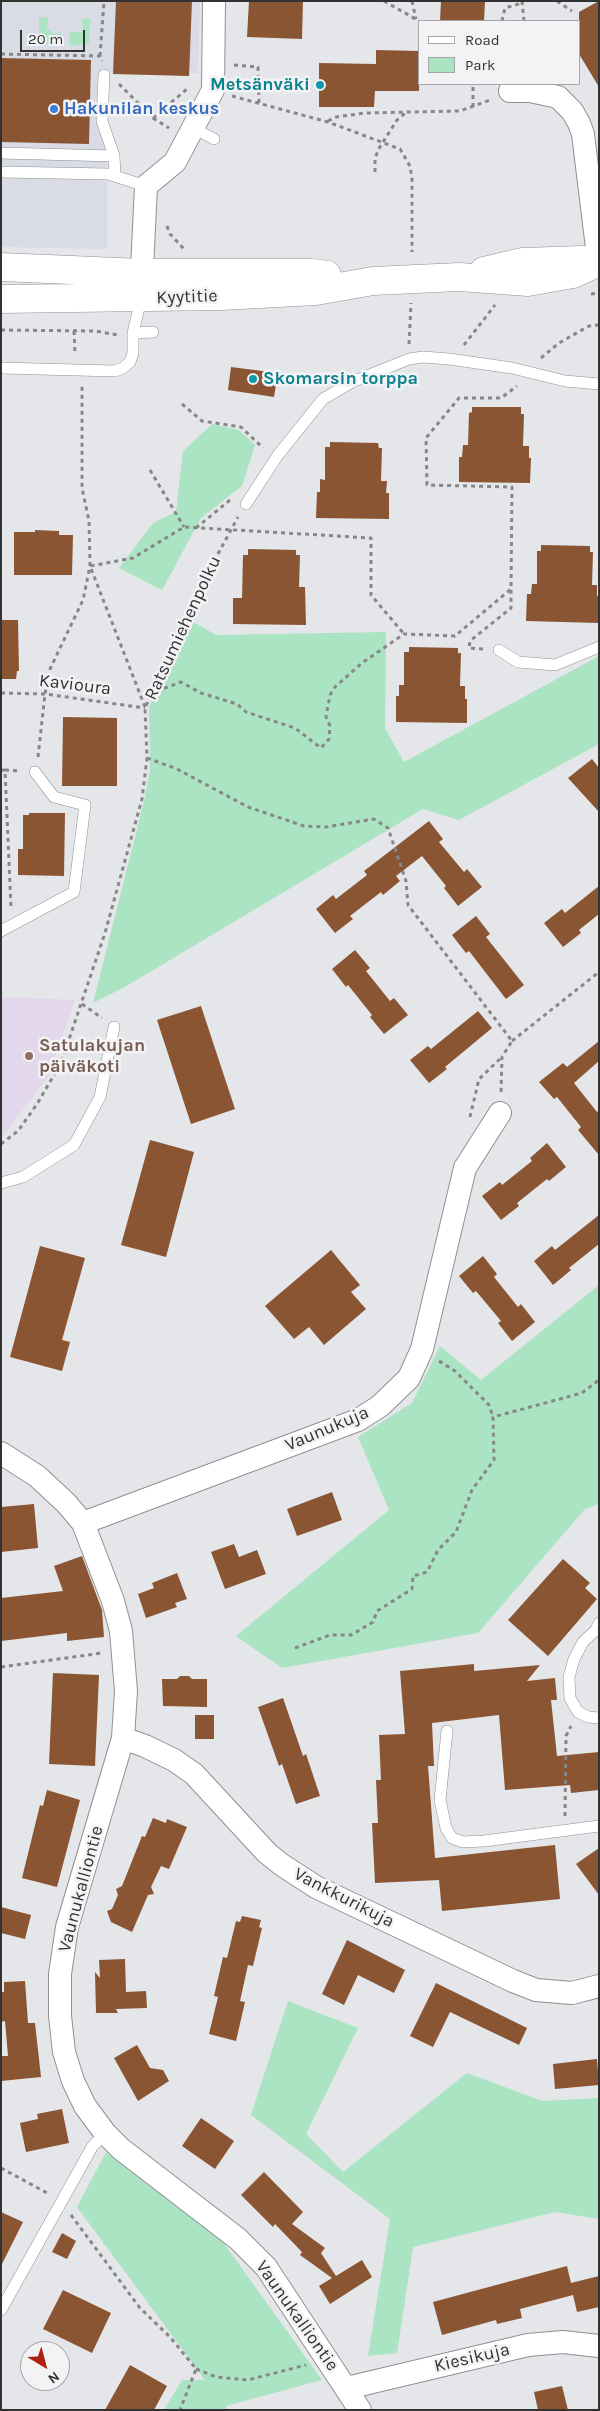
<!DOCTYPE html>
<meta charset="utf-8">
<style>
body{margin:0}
#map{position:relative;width:600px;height:2411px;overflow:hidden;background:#e5e6e9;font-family:Karla,sans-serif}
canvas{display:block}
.frame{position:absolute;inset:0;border:2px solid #323233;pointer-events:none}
.legend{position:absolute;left:418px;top:20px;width:162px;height:65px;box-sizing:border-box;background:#f3f3f6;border:1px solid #a6a6a8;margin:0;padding:6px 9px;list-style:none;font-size:15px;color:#323233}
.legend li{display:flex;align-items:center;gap:10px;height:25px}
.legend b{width:25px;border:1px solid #a6a6a8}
.north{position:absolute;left:20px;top:2341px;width:50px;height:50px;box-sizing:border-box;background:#f3f3f6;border:1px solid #a6a6a8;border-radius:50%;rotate:143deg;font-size:14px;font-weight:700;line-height:20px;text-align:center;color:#323233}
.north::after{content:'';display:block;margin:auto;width:18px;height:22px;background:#af200f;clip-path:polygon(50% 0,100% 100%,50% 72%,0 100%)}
.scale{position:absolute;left:20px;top:30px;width:65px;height:22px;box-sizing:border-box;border:2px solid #323233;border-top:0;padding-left:6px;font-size:15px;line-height:18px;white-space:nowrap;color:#323233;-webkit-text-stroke:4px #f3f3f6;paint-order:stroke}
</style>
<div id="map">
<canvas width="600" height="2411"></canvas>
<div class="frame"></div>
<ul class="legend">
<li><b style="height:6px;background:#fff"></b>Road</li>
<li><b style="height:14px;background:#aae4c3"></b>Park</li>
</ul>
<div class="north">N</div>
<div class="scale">20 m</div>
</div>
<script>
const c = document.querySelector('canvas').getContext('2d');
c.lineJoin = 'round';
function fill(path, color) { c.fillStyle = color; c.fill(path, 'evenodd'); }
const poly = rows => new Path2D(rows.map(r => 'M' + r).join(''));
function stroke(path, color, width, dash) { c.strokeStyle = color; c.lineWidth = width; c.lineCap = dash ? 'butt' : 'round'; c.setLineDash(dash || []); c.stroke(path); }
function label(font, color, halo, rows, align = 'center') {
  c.font = font + ' Karla,sans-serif'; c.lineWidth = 5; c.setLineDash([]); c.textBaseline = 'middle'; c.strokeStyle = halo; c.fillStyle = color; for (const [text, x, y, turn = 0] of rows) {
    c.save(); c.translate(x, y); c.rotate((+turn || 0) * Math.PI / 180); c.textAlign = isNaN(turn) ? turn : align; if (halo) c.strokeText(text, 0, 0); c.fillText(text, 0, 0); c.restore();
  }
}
fill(poly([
 [1,1,200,1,198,73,107,72,107,249,1,247]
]), '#d9dbe5');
fill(poly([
 [1,997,75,1000,48,1077,1,1138]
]), '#e3d7eb');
fill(poly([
 [48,17,47,28,54,34,61,32,61,43,39,44,39,18],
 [90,18,89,44,70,46,69,32,81,32,83,27,81,19],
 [212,424,239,430,255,445,242,486,201,518,162,590,119,568,153,523,176,512,183,451],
 [192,621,216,635,386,632,385,728,404,762,599,656,599,744,459,820,423,809,123,988,93,1003,145,797,150,769,149,706],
 [599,1285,599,1504,585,1509,478,1633,282,1668,236,1636,389,1510,358,1437,412,1403,440,1346,481,1380],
 [288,2001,358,2028,306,2134,343,2172,467,2073,542,2101,599,2098,599,2219,555,2212,413,2247,397,2353,368,2356,390,2219,251,2115],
 [106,2152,223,2242,322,2380,226,2406,227,2410,164,2410,182,2380,205,2380,77,2207]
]), '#aae4c3');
fill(poly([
 [116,1,192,1,189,76,113,74],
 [249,1,303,1,302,39,247,37],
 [441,1,485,1,484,21,440,21],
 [599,1,599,87,579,54,579,12],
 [376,50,419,51,419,91,375,91,374,107,319,107,319,63,376,64],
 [1,58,91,60,89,144,1,142],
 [231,367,278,373,274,397,228,390],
 [472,407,521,407,521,414,524,414,523,446,529,446,529,458,531,458,530,483,459,482,459,457,462,457,463,445,468,445,469,413,472,412],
 [330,442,378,443,379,448,382,448,381,481,387,481,386,493,389,493,389,519,316,518,317,492,320,492,320,479,325,480,325,447,330,447],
 [35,530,59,531,59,535,73,535,72,575,14,575,14,532,35,532],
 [541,545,590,546,590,552,593,552,592,585,597,585,597,596,599,597,599,623,526,621,527,594,531,594,532,584,537,584,537,551,541,551],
 [248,549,296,550,296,555,300,555,299,587,305,587,306,625,233,624,233,598,242,598,243,555,248,555],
 [1,620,18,620,19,671,17,671,16,679,1,679],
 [409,647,458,648,458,653,461,653,460,686,465,686,465,699,467,699,467,723,396,722,396,696,399,696,399,685,404,685,404,652,409,652],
 [63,717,117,718,117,786,62,786],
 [592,759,599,768,599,812,568,778],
 [29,813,65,813,64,876,18,875,18,849,23,849,23,815,29,815],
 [429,821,443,839,439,842,464,872,467,869,482,887,458,906,444,888,446,886,422,856,396,876,400,881,383,895,381,892,350,916,353,919,335,933,316,909,333,895,336,899,367,875,364,871],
 [599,886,599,914,579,930,581,933,563,947,544,923,562,909,565,913],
 [476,916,490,934,486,937,524,985,506,999,469,951,466,953,452,935],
 [355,950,370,968,366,971,390,1001,394,998,408,1015,384,1034,370,1017,372,1015,348,985,346,987,332,969],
 [201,1006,235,1109,191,1124,157,1020],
 [478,1011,492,1028,445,1067,447,1069,429,1083,410,1060,428,1046,431,1049],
 [599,1041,599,1061,574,1083,597,1112,599,1111,599,1155,578,1130,581,1127,557,1097,554,1099,539,1082,563,1063,567,1067],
 [150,1140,194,1152,166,1257,121,1245],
 [547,1143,566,1167,549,1181,547,1179,517,1203,519,1206,501,1220,482,1196,500,1182,502,1185,532,1161,530,1158],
 [599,1215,599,1244,569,1268,571,1270,553,1285,534,1261,552,1246,555,1250],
 [40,1246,85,1258,62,1340,70,1342,62,1371,10,1357],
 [331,1250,360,1285,351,1292,366,1309,324,1345,309,1327,294,1339,265,1306],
 [483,1256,497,1274,494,1277,518,1307,521,1304,535,1322,512,1341,498,1323,501,1321,476,1291,473,1293,459,1276],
 [332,1492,342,1520,297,1536,287,1509],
 [34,1504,38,1548,1,1552,1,1507],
 [234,1544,239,1557,257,1550,266,1574,225,1589,211,1552],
 [82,1556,102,1610,104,1637,67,1641,67,1633,1,1641,1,1598,63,1591,54,1566],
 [563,1559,590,1583,585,1588,597,1599,548,1656,508,1620],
 [177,1573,187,1599,175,1603,177,1607,146,1618,138,1594,154,1588,152,1583],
 [474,1664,474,1671,540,1665,527,1681,555,1678,557,1700,551,1700,557,1756,599,1752,599,1790,571,1793,570,1785,505,1790,499,1715,432,1723,434,1766,428,1766,435,1858,555,1845,560,1899,442,1911,439,1880,375,1883,372,1823,378,1823,376,1780,381,1780,379,1735,405,1734,400,1671],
 [53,1673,99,1675,95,1766,49,1764],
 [180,1676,189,1676,192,1679,207,1679,207,1707,163,1706,162,1679,177,1679],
 [283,1698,303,1756,306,1754,320,1796,296,1804,282,1764,279,1766,258,1707],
 [195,1715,214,1715,214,1739,195,1739],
 [47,1790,80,1800,57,1887,22,1878,40,1805,43,1806],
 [153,1818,166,1823,167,1819,187,1827,169,1869,161,1866,151,1887,154,1894,148,1895,132,1932,111,1922,107,1911,112,1909,118,1895,116,1889,122,1886,142,1836,145,1837],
 [599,1848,599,1895,576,1864],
 [1,1907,31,1915,25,1939,1,1933],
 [242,1916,261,1920,259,1927,262,1928,253,1966,248,1965,240,2001,245,2002,236,2041,209,2034,218,1997,214,1996,223,1957,227,1958,236,1921,240,1922],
 [347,1940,405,1970,394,1993,358,1975,344,2005,322,1994],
 [125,1959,126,1992,146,1991,147,2008,116,2009,118,2013,96,2013,95,1972,100,1978,99,1960],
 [25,1981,28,2023,35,2023,41,2077,1,2081,1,2056,8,2056,5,2021,1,2022,1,1992,4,1992,4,1982],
 [436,1983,527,2028,519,2045,450,2012,433,2047,410,2036],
 [137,2045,150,2068,163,2070,169,2081,138,2101,114,2058],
 [597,2059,599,2085,555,2089,553,2064],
 [62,2109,69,2143,26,2152,20,2123,38,2119,37,2114],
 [201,2118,234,2141,215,2169,182,2146],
 [264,2172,303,2212,292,2224,325,2248,321,2253,336,2276,362,2260,372,2277,330,2304,319,2286,332,2278,300,2255,302,2252,275,2224,273,2227,241,2195],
 [1,2212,23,2222,1,2266],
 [62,2233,76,2241,67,2259,52,2252],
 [567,2266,571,2283,599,2276,599,2307,577,2312,573,2295,520,2309,522,2318,497,2324,496,2320,442,2335,433,2302],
 [63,2290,111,2313,92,2353,43,2329],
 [130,2365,167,2386,154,2410,105,2410],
 [562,2386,568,2410,538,2410,534,2392]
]), '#895533');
const lane = poly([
 [104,75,102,121,114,156,115,175],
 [193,128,214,139],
 [1,153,114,156],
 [1,172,108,174,146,186],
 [133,333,153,332],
 [1,368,115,371,123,368,130,362,133,353,133,333,141,299],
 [246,504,278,455,323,399,352,382,409,359,423,357,449,359,512,368,565,381,599,384],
 [499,650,518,662,555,665,599,647],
 [1,931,74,892,85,805,54,797,35,772],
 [1,1183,23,1177,74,1145,100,1097,114,1027],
 [599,1623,596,1630,583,1642,574,1659,569,1677,570,1698,578,1712,588,1717,599,1718],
 [447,1731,440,1800,446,1828,452,1838,463,1842,484,1841,599,1826],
 [1,2310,92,2147,105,2133]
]);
const street = poly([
 [510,91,530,91,558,97,572,111,579,123,583,134,599,264],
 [141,290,146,186,175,162,213,90,214,1],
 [1,1453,37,1476,66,1503,83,1523,113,1601,121,1631,126,1691,123,1738,67,1927,60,1974,60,2016,64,2052,73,2081,85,2106,105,2133,121,2149,238,2239,266,2267,360,2410],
 [83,1523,358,1420,380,1406,409,1378,422,1349,465,1168,500,1113],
 [123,1738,145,1746,174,1760,194,1774,267,1853,282,1865,316,1887,513,1981,536,1990,572,1993,599,1986],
 [347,2388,528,2345,563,2342,599,2346]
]);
const secondary = poly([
 [1,267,142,273,312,273,327,275],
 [484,271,523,262,583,260],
 [1,299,221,296,316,291,373,281,459,277,528,282,573,274,599,262]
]);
stroke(lane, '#909093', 12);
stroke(street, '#909093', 24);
stroke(secondary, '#909093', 29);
stroke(poly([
 [384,1,419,21],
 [412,1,416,19],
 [522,1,524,21],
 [557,1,572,11],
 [502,21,505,8,522,3],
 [1,54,100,56,102,61],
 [100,56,104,1],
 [234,65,258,67,259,104],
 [119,84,153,118,187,89],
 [232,96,328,122,400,149,410,166,412,179,412,252],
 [473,107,473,84],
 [153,118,169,128],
 [328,121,336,117,365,113,460,111,490,100],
 [375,172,375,159,378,150,397,120,408,111],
 [167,226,170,234,184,249],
 [591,294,599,293],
 [1,330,95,331,118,335],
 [74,331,75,353],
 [409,344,411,303],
 [464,345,495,305],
 [541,358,559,343,589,326,598,325],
 [182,404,202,421,241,427,263,448],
 [150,470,184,527],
 [196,528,230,500],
 [483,649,469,648,470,641,511,608,511,589],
 [1,693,45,694,145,708],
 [149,694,181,682,201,693,237,704,246,712,295,728,321,748,329,739,330,726,326,717,330,695,335,687,362,663,404,634,455,636,511,589,512,487,427,485,426,438,459,398,501,398,517,386],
 [145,707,90,566,133,558,184,527,371,538,371,595,404,634],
 [38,757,45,694,50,669,83,600,90,566,89,521,82,488,82,385],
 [147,758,177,769,248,807,304,826,326,827,374,819,388,828,406,881,408,905,512,1041,502,1057,501,1092],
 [1,770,5,770,11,908],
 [5,770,19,771],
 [82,1004,102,1018],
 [512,1041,599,972],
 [470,1117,479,1079,502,1057],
 [1,1144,18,1131,37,1104,61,1063,105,933,142,799,147,758,145,708,200,587,238,517],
 [439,1361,455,1371,489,1405,493,1417],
 [295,1648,330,1635,351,1635,373,1622,377,1611,412,1589,413,1576,427,1572,438,1550,456,1532,472,1490,494,1460,493,1417,582,1393,599,1380],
 [1,1667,102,1653],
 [565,1816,566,1736,571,1726],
 [1,2168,49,2194],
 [71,2215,140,2308,170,2337,196,2369,180,2410],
 [196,2369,216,2377,248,2380,306,2365]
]), '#878789', 3, [4, 4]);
stroke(lane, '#fff', 11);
stroke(street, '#fff', 22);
stroke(secondary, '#fff', 28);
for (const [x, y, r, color] of [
 [320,85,5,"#0f9aa8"],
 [54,109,5,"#3f7fe0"],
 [253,379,5,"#0f9aa8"],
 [29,1056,5,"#8d6e63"]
]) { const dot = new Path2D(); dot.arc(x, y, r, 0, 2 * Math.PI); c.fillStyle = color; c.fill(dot); stroke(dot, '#f3f3f6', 2); }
label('bold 18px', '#0d838f', '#f3f3f6', [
 ["Metsänväki",310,85],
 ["Skomarsin torppa",263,379,"left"]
], 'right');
label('bold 18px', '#366cbe', '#f3f3f6', [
 ["Hakunilan keskus",64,109]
], 'left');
label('18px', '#323233', '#f3f3f6', [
 ["Kyytitie",187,297,-2],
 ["Ratsumiehenpolku",183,628,-65],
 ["Kavioura",75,685,7],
 ["Vaunukuja",327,1429,-23],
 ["Vaunukalliontie",81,1889,-75],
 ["Vankkurikuja",344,1898,27],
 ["Vaunukalliontie",297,2316,55],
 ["Kiesikuja",472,2358,-13]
]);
label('bold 18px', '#785e54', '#f3f3f6', [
 ["Satulakujan",39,1046],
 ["päiväkoti",39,1067]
], 'left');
</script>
